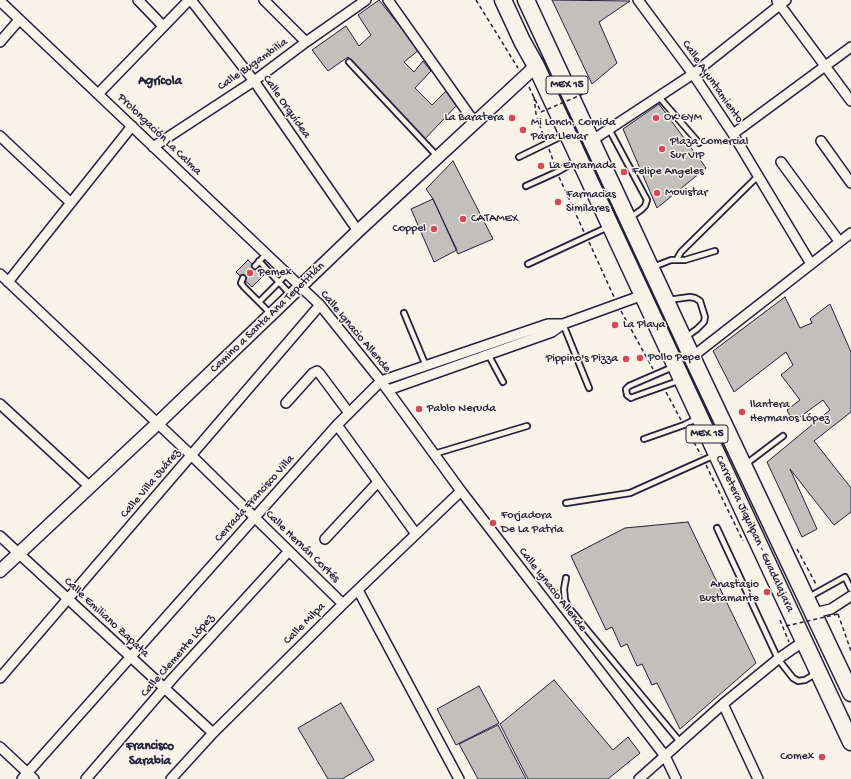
<!DOCTYPE html>
<meta charset="utf-8">
<style>
body{margin:0}
canvas{display:block;background:#f7f3e8}
</style>
<canvas width="851" height="779"></canvas>
<script>
const c = document.querySelector('canvas').getContext('2d');
c.lineJoin = 'round';
function fill(path, color) { c.fillStyle = color; c.fill(path, 'evenodd'); }
const poly = rows => new Path2D(rows.map(r => 'M' + r).join(''));
function stroke(path, color, width, dash) { c.strokeStyle = color; c.lineWidth = width; c.lineCap = dash ? 'butt' : 'round'; c.setLineDash(dash || []); c.stroke(path); }
function label(font, color, halo, rows, align = 'center') {
  c.font = font + ' "Gochi Hand",sans-serif'; c.lineWidth = 3; c.setLineDash([]); c.textBaseline = 'middle'; c.strokeStyle = halo; c.fillStyle = color; for (const [text, x, y, turn = 0] of rows) {
    c.save(); c.translate(x, y); c.rotate((+turn || 0) * Math.PI / 180); c.textAlign = isNaN(turn) ? turn : align; if (halo) c.strokeText(text, 0, 0); c.fillText(text, 0, 0); c.restore();
  }
}
const building = poly([
 [379,0,419,50,404,62,414,72,423,61,431,71,415,88,432,105,446,91,457,105,424,140,348,57,328,71,312,50,346,26,359,46,371,35,358,15,379,0],
 [552,0,630,1,599,22,617,63,592,84,552,0],
 [659,104,706,168,657,208,623,129,659,104],
 [453,161,493,239,458,254,433,199,426,189,453,161],
 [433,199,457,250,434,262,411,209,433,199],
 [248,260,264,275,252,287,236,272,248,260],
 [785,297,800,328,812,323,810,319,830,304,851,352,851,412,814,441,851,488,851,512,834,525,790,469,817,529,802,537,767,462,830,410,823,400,793,422,787,410,800,400,781,375,793,365,786,352,734,392,713,351,785,297],
 [688,522,756,663,680,729,657,683,652,685,642,664,637,666,627,644,621,647,612,627,606,630,571,556,625,528,688,522],
 [554,680,613,750,628,737,640,753,608,779,528,779,500,724,554,680],
 [479,686,499,723,456,745,437,709,479,686],
 [341,703,374,760,342,779,328,779,298,728,341,703],
 [498,725,526,779,478,779,459,744,498,725]
]);
fill(building, '#c2bfbd');
stroke(building, '#22223b', 1);
const lane = poly([
 [349,62,437,156],
 [659,97,699,143],
 [609,129,647,200,645,206,641,210,631,217],
 [519,157,564,135],
 [526,186,557,172,576,161],
 [677,259,681,252,758,176],
 [259,261,291,295],
 [528,264,608,227],
 [255,266,266,254],
 [653,267,671,260,685,260,715,251],
 [243,278,241,283,244,287,270,313],
 [668,300,690,297,695,298,700,301,705,317,704,322,697,329,686,337],
 [259,302,287,274],
 [404,313,426,366],
 [563,324,589,388],
 [488,354,503,382],
 [673,367,629,386,626,389,627,395,631,398,633,397,681,380],
 [644,439,684,425,696,419],
 [434,454,527,426],
 [746,464,783,436],
 [566,503,630,493,715,455],
 [717,528,778,659,793,678,798,681,805,680,817,673],
 [566,578,564,589,565,600,569,608,681,743],
 [809,597,845,577,851,589]
]);
const street = poly([
 [138,0,163,26],
 [191,0,254,81,358,231],
 [264,0,306,42],
 [388,0,475,123],
 [638,0,693,74,733,134,811,264],
 [0,1,320,305,381,381,461,491,665,756,676,779],
 [777,1,851,101],
 [0,42,19,20],
 [98,94,189,0],
 [733,134,851,47],
 [0,136,71,203],
 [591,141,693,74,786,0],
 [821,141,851,183],
 [153,147,254,81,306,42,366,0],
 [781,162,839,241],
 [0,274,191,455,343,604],
 [8,282,132,126],
 [692,357,851,233],
 [388,390,552,332,563,324,643,295],
 [286,403,313,373,317,371,320,374,349,413],
 [0,404,90,487],
 [337,425,416,534],
 [0,536,213,733],
 [325,539,378,482],
 [358,590,459,779],
 [814,613,831,609,851,596],
 [0,678,320,305],
 [723,704,758,779],
 [0,747,34,779],
 [22,779,337,425,381,381,548,324,563,324],
 [86,779,173,678,289,551],
 [171,779,213,733,343,604,461,491],
 [639,779,723,704,778,659,804,641]
]);
const secondary = poly([
 [0,571,158,423,358,231,536,66]
]);
const highway = poly([
 [503,0,522,41,536,66,851,742],
 [526,0,692,357,851,693]
]);
stroke(lane, '#22223b', 8);
stroke(street, '#22223b', 12);
stroke(secondary, '#22223b', 15);
stroke(highway, '#22223b', 19);
stroke(poly([
 [476,0,518,68],
 [529,87,541,112],
 [534,97,536,114,544,138],
 [549,149,555,166],
 [559,177,584,232],
 [589,242,614,297],
 [621,311,653,369],
 [666,392,681,420],
 [687,430,701,455],
 [706,465,743,541],
 [797,549,817,586],
 [838,614,851,651],
 [780,620,789,642]
]), '#22223b', 1.5, [4, 3]);
stroke(lane, '#f7f3e8', 4.5);
stroke(street, '#f7f3e8', 9);
stroke(secondary, '#f7f3e8', 12);
stroke(highway, '#f7f3e8', 16);
stroke(poly([
 [541,112,583,94],
 [786,626,838,614]
]), '#22223b', 1.5, [4, 3]);
for (const [x, y, r, color] of [
 [512,118,4,"#d1495b"],
 [656,118,4,"#d1495b"],
 [523,130,4,"#d1495b"],
 [662,149,4,"#d1495b"],
 [541,166,4,"#d1495b"],
 [624,172,4,"#d1495b"],
 [657,193,4,"#d1495b"],
 [558,202,4,"#d1495b"],
 [463,219,4,"#d1495b"],
 [434,229,4,"#d1495b"],
 [250,273,4,"#d1495b"],
 [615,325,4,"#d1495b"],
 [640,358,4,"#d1495b"],
 [626,359,4,"#d1495b"],
 [419,409,4,"#d1495b"],
 [742,412,4,"#d1495b"],
 [493,523,4,"#d1495b"],
 [767,592,4,"#d1495b"],
 [822,757,4,"#d1495b"]
]) { const dot = new Path2D(); dot.arc(x, y, r, 0, 2 * Math.PI); c.fillStyle = color; c.fill(dot); stroke(dot, '#f7f3e8', 1.5); }
for (const [x, y, w] of [
 [567,85,42],
 [707,434,42]
]) { const box = new Path2D(); box.roundRect(x - w / 2, y - 9, w, 18, 3); c.fillStyle = '#f7f3e8'; c.fill(box); stroke(box, '#22223b', 1); }
label('bold 11px', '#22223b', null, [
 ["MEX 15",567,85],
 ["MEX 15",707,434]
]);
label('12px', '#22223b', '#f7f3e8', [
 ["Calle Bugambilia",253,65,-35],
 ["Calle Ayuntamiento",712,82,55],
 ["Calle Orquídea",286,107,55],
 ["Prolongación La Calma",159,135,44],
 ["Camino a Santa Ana Tepetitlán",268,318,-44],
 ["Calle Ignacio Allende",355,332,50],
 ["Calle Villa Juárez",151,484,-50],
 ["Cerrada Francisco Villa",255,499,-48],
 ["Carretera Jiquilpan - Guadalajara",754,534,65],
 ["Calle Hernán Cortés",302,547,44],
 ["Calle Ignacio Allende",552,590,52],
 ["Calle Emiliano Zapata",106,618,43],
 ["Calle Milpa",305,624,-45],
 ["Calle Clemente López",178,656,-49]
]);
label('12px', '#22223b', '#f7f3e8', [
 ["La Baratera",504,118,"right"],
 ["OK GYM",664,118],
 ["Mi Lonch. Comida",531,123],
 ["Para Llevar",531,137],
 ["Plaza Comercial",670,142],
 ["Sur VIP",670,156],
 ["La Enramada",549,166],
 ["Felipe Angeles",632,172],
 ["Movistar",665,193],
 ["Farmacias",566,195],
 ["Similares",566,209],
 ["CATAMEX",471,219],
 ["Coppel",426,229,"right"],
 ["Pemex",258,273],
 ["La Playa",623,325],
 ["Pollo Pepe",648,358],
 ["Pippino's Pizza",618,359,"right"],
 ["llantera",750,405],
 ["Hermanos López",750,419],
 ["Pablo Neruda",427,409],
 ["Forjadora",501,516],
 ["De La Patria",501,530],
 ["Anastasio",759,585,"right"],
 ["Bustamante",759,599,"right"],
 ["Comex",814,757,"right"]
], 'left');
label('bold 13px', '#22223b', '#f7f3e8', [
 ["Agrícola",160,82],
 ["Francisco",150,747],
 ["Sarabia",150,762]
]);
</script>
